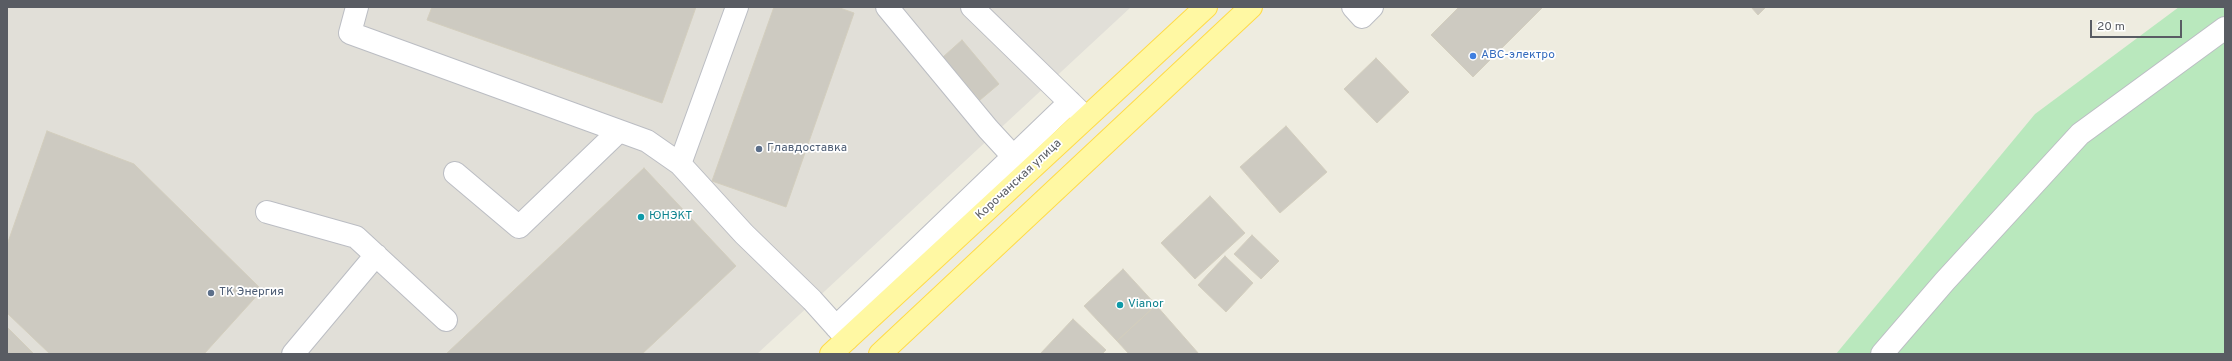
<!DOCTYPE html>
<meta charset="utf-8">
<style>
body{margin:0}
#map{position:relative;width:2232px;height:361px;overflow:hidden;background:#eeece0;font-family:Overpass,sans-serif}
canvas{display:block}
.frame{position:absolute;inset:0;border:8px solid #595c63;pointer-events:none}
.scale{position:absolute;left:2090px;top:20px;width:92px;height:18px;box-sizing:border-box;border:2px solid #595c63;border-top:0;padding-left:5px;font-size:12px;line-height:14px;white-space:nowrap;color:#595c63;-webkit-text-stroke:3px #fff;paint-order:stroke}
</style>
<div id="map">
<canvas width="2232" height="361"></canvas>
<div class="frame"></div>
<div class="scale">20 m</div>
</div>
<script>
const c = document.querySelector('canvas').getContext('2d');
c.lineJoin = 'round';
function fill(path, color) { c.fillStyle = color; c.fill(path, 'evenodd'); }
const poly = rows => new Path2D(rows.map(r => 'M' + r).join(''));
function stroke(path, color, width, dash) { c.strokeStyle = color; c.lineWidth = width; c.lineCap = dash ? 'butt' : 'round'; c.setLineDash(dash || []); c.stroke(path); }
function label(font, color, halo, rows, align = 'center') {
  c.font = font + ' Overpass,sans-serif'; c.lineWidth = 3.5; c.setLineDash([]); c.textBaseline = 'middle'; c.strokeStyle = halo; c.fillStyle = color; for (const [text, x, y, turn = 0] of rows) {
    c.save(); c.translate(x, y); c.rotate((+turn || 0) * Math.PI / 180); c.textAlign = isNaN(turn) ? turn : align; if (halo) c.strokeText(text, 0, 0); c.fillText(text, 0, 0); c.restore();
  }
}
fill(poly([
 [7,7,1131,7,757,354,7,354]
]), '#e1dfd8');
fill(poly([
 [2179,7,2225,7,2225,354,1836,354,2035,114]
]), '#b9e8bd');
const building = poly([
 [432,7,696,7,662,103,427,20,432,7],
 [774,7,837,7,854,13,786,207,712,181,774,7],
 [1459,7,1543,7,1473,77,1431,35,1459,7],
 [1751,7,1766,7,1758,15,1751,7],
 [962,40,999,84,980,100,943,57,962,40],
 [1376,58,1409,92,1377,123,1344,89,1376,58],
 [1286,126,1327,172,1280,213,1240,167,1286,126],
 [47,131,134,164,262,290,204,354,50,354,7,313,7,245,47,131],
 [644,168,736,266,642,354,446,354,644,168],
 [1210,196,1245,233,1195,279,1161,243,1210,196],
 [1252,235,1279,261,1261,279,1234,254,1252,235],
 [1225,256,1253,283,1226,312,1198,285,1225,256],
 [1123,269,1156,305,1117,341,1084,306,1123,269],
 [1156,305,1199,354,1129,354,1117,341,1156,305],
 [1073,319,1106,350,1102,354,1040,354,1073,319],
 [7,327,34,354,7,354,7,327]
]);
fill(building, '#cdcac1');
stroke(building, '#d3cebe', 1);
const minor = poly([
 [357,7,350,33,647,141,680,164,744,234,812,300,847,339],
 [887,7,988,129,1023,167],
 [972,7,1080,112],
 [1353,7,1362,17,1372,7],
 [680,164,737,7],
 [455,173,519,227,619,131],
 [267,212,356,237,446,320],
 [836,327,1070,102],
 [293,354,376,255],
 [1882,354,1945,281,2080,134,2225,28]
]);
const major = poly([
 [831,354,1206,7],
 [880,354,1251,7]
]);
stroke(minor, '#bbbdc3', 24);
stroke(major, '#ffdb48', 24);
stroke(minor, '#fff', 22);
stroke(major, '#fff8a3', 22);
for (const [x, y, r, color] of [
 [1473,56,4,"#3f7fe0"],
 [759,149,4,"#5c6f8a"],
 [641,217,4,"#0f9aa8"],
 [211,293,4,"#5c6f8a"],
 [1120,305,4,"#0f9aa8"]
]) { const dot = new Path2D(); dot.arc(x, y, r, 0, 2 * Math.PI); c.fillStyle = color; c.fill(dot); stroke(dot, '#fff', 1.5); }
label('12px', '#366cbe', '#fff', [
 ["АВС-электро",1481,56]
], 'left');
label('12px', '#4e5e75', '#fff', [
 ["Главдоставка",767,149],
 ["ТК Энергия",219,293]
], 'left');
label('12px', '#595c63', '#fff', [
 ["Корочанская улица",1019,180,-43]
]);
label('12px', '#0d838f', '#fff', [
 ["ЮНЭКТ",649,217],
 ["Vianor",1128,305]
], 'left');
</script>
